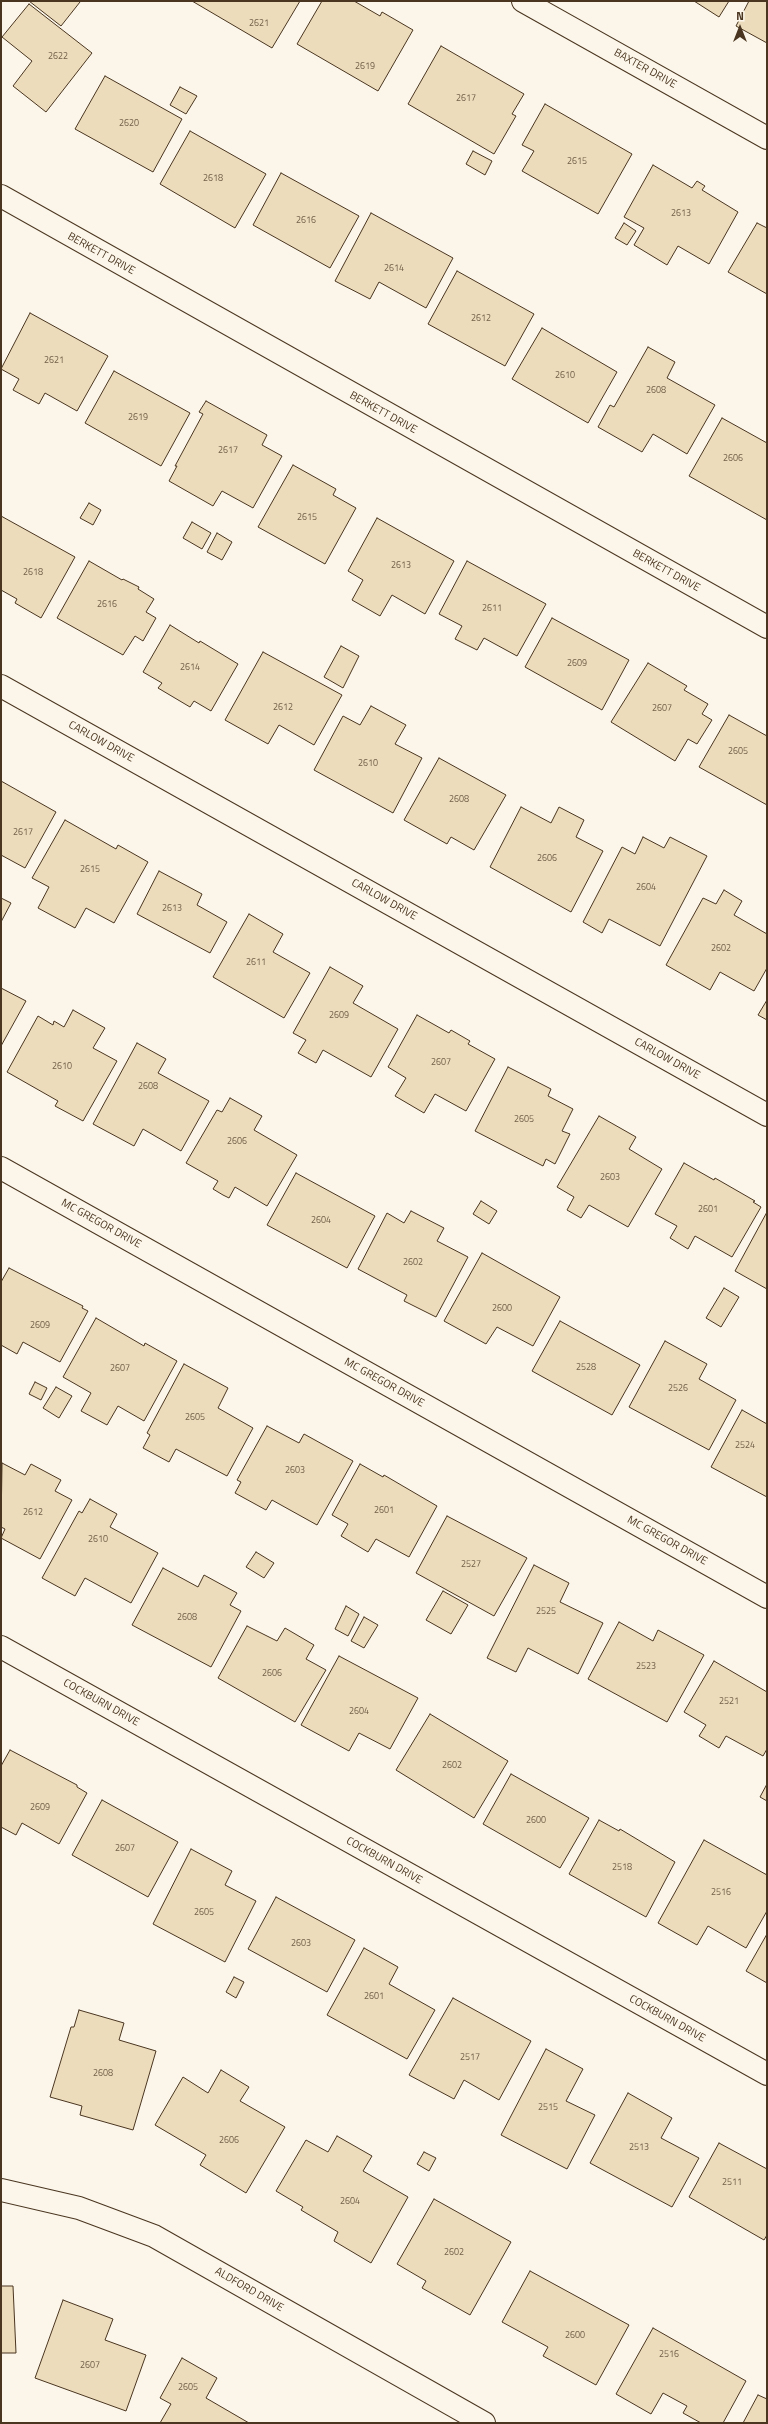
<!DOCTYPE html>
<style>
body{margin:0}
#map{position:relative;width:768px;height:2424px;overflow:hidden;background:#fbf6e9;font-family:"Titillium Web",sans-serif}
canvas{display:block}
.frame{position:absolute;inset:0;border:2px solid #4a3520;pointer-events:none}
.north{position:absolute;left:720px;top:8px;width:40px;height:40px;-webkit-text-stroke:3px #fbf6e9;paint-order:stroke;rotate:0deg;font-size:11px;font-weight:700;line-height:16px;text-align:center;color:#4a3520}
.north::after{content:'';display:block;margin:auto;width:14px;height:18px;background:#4a3520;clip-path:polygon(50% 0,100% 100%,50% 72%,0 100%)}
</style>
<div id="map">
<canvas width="768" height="2424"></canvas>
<div class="frame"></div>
<div class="north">N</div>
</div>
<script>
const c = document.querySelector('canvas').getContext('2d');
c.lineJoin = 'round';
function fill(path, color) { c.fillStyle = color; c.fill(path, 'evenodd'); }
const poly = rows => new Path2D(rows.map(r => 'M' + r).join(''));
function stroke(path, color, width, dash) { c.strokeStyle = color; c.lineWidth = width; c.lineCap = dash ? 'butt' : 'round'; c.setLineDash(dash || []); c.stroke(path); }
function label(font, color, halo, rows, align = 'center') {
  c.font = font + ' "Titillium Web",sans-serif'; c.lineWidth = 3; c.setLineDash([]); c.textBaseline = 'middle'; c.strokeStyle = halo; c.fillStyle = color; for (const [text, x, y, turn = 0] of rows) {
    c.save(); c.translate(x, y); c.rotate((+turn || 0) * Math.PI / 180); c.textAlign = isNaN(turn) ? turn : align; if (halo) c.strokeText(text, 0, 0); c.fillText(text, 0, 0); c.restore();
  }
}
const building = poly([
 [29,1,79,1,80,2,61,26,29,1],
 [192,1,300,1,272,48,192,1],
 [322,1,354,1,380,16,382,12,413,30,378,91,297,44,322,1],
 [694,1,729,1,719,17,694,1],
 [749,1,767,1,767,43,736,26,749,1],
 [29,4,92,53,46,112,13,86,32,61,2,37,29,4],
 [441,46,524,94,512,114,516,116,494,154,408,104,441,46],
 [105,76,182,119,153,172,75,129,105,76],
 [180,87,197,96,186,114,170,105,180,87],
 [545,104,632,154,598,214,522,171,534,151,522,145,545,104],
 [190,131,266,174,235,228,160,184,190,131],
 [473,151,492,161,485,175,466,164,473,151],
 [653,165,692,188,697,181,705,186,702,190,738,212,709,264,678,246,667,265,634,245,644,228,624,217,653,165],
 [281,173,359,216,330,268,253,225,281,173],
 [371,213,453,258,426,308,379,282,370,299,335,281,371,213],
 [624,223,636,231,627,245,615,238,624,223],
 [757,223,767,228,767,294,728,272,757,223],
 [457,271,534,314,505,366,428,324,457,271],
 [30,313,108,356,77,411,45,393,39,404,13,390,19,379,1,369,30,313],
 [542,328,617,372,588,423,512,379,542,328],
 [648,347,675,362,667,378,715,405,687,454,653,434,642,452,598,427,610,405,614,407,648,347],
 [114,371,190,413,161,466,85,423,114,371],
 [206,401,267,435,262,445,282,456,253,508,222,491,213,506,169,481,177,466,175,466,203,414,199,412,206,401],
 [722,418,767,443,767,520,689,476,722,418],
 [293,465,336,489,333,495,356,508,325,564,258,527,293,465],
 [89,503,101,510,93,525,80,518,89,503],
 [1,516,75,557,41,618,15,603,17,599,1,590,1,516],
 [377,518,454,561,425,614,392,595,380,616,352,600,363,580,348,571,377,518],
 [192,522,211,533,202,549,183,538,192,522],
 [217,533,232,542,222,560,207,552,217,533],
 [89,561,122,580,123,579,139,587,138,589,154,599,146,612,156,618,143,641,135,636,123,655,57,618,89,561],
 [467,561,546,604,517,656,484,638,477,650,455,639,462,626,439,614,467,561],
 [552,618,629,660,602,710,525,667,552,618],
 [170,625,199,643,200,641,238,664,211,711,194,701,190,707,158,688,162,683,143,672,170,625],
 [341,646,359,656,343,688,324,677,341,646],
 [263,652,342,695,314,745,279,725,268,744,225,720,263,652],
 [648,663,687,686,684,690,708,704,702,714,712,720,697,744,688,739,675,761,611,722,648,663],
 [371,706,406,725,395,744,422,758,393,813,314,770,343,716,360,725,371,706],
 [729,715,767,736,767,805,699,767,729,715],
 [439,758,506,795,474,850,451,837,447,844,404,820,439,758],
 [1,781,56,812,25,868,1,855,1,781],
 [521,807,551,823,559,807,584,820,576,837,603,851,571,912,490,867,521,807],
 [65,820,116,849,118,845,148,862,114,923,86,908,75,928,38,908,49,887,32,878,65,820],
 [643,837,664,848,670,837,707,856,660,946,609,919,602,933,583,922,622,847,635,854,643,837],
 [159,871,202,894,197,905,227,922,210,953,137,914,159,871],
 [724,890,742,901,734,915,767,934,767,968,754,991,720,972,710,990,666,965,703,898,716,904,724,890],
 [1,898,11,903,1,922,1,898],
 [249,914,283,934,273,952,310,973,284,1018,213,977,249,914],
 [330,967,363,986,353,1003,398,1029,371,1077,323,1050,316,1063,298,1053,306,1040,293,1033,330,967],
 [1,988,26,1001,1,1046,1,988],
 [767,1000,767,1020,758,1015,767,1000],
 [73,1010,105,1028,93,1048,117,1061,83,1121,55,1106,58,1101,7,1072,38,1016,53,1025,54,1021,64,1027,73,1010],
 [417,1015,449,1033,451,1030,470,1041,468,1044,495,1059,466,1111,435,1094,424,1113,395,1096,406,1078,388,1067,417,1015],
 [137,1043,166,1059,158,1073,209,1101,181,1151,143,1129,134,1146,93,1124,137,1043],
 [508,1067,551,1089,548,1096,573,1109,562,1131,570,1134,555,1164,546,1159,543,1166,475,1131,508,1067],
 [230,1098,262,1116,254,1130,297,1155,267,1206,235,1187,229,1198,223,1195,213,1189,218,1181,186,1163,217,1110,222,1112,230,1098],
 [599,1116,636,1137,629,1149,662,1169,628,1227,589,1205,581,1218,567,1210,574,1197,557,1187,599,1116],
 [684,1163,714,1180,715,1178,755,1201,753,1202,761,1207,732,1257,695,1236,688,1249,670,1238,677,1226,655,1214,684,1163],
 [296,1173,375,1216,347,1268,267,1225,296,1173],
 [481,1201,497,1211,489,1224,473,1214,481,1201],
 [411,1211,444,1228,437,1241,468,1257,436,1317,404,1301,407,1295,358,1269,387,1213,404,1223,411,1211],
 [767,1212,767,1289,735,1271,767,1212],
 [482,1253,560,1297,533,1346,497,1327,486,1344,444,1321,482,1253],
 [9,1268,83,1306,82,1308,88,1311,60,1362,23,1342,17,1354,1,1345,1,1282,9,1268],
 [724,1288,739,1297,721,1327,706,1318,724,1288],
 [96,1318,144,1346,145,1343,177,1361,144,1421,118,1406,107,1425,81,1411,91,1393,63,1377,96,1318],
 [560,1321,640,1365,612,1415,532,1371,560,1321],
 [665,1341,707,1364,699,1379,736,1400,709,1450,629,1407,665,1341],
 [184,1364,228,1388,218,1408,253,1428,227,1476,176,1449,169,1462,143,1448,150,1435,147,1433,184,1364],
 [35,1382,47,1388,41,1400,29,1394,35,1382],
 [56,1387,72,1396,59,1418,43,1408,56,1387],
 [742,1410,767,1424,767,1497,711,1467,742,1410],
 [267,1426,299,1443,304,1434,353,1461,317,1525,272,1500,266,1510,235,1493,241,1482,237,1480,267,1426],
 [2,1463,25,1475,31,1464,61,1480,55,1491,72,1500,40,1559,1,1538,5,1529,1,1527,2,1463],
 [360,1464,383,1477,384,1475,437,1506,409,1557,376,1539,368,1552,341,1536,348,1524,332,1515,360,1464],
 [90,1499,117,1514,110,1527,158,1553,131,1603,85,1578,75,1596,42,1578,79,1511,82,1513,90,1499],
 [447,1516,527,1558,494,1616,416,1573,447,1516],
 [256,1552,274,1563,264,1578,246,1567,256,1552],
 [534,1565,569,1583,560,1602,603,1623,578,1674,528,1648,516,1672,487,1658,534,1565],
 [163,1568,198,1587,204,1575,237,1593,230,1605,241,1611,211,1667,132,1625,163,1568],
 [443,1591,468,1605,451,1634,426,1620,443,1591],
 [346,1606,359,1614,348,1636,335,1629,346,1606],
 [364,1617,378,1625,364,1648,351,1641,364,1617],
 [619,1622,653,1641,658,1630,704,1655,667,1722,588,1679,619,1622],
 [247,1626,277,1641,285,1628,314,1645,306,1659,326,1670,295,1722,218,1678,247,1626],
 [339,1656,418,1698,390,1749,359,1733,349,1751,301,1725,339,1656],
 [714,1661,767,1692,767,1749,763,1756,726,1736,719,1748,699,1736,706,1725,684,1712,714,1661],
 [430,1714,508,1761,474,1818,396,1770,430,1714],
 [10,1750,77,1785,77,1787,87,1793,59,1844,22,1823,16,1835,1,1827,1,1766,10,1750],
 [511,1774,589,1818,560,1868,483,1824,511,1774],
 [767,1784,767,1801,760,1797,767,1784],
 [102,1800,178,1842,148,1897,72,1855,102,1800],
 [599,1820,619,1831,620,1829,675,1862,646,1917,569,1874,599,1820],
 [704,1840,767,1875,767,1911,746,1948,708,1926,697,1945,658,1923,704,1840],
 [191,1849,232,1871,225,1885,256,1901,225,1962,153,1924,191,1849],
 [276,1897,355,1940,327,1992,248,1949,276,1897],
 [767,1934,767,1983,746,1971,767,1934],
 [364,1948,398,1967,389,1984,435,2010,407,2059,327,2015,364,1948],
 [234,1977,244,1982,236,1998,226,1992,234,1977],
 [453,1998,531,2041,499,2100,464,2080,454,2099,409,2075,453,1998],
 [79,2010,124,2023,119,2040,156,2051,133,2130,80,2115,82,2106,50,2097,71,2027,74,2027,79,2010],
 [546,2049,583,2069,566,2101,595,2115,567,2169,501,2135,546,2049],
 [221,2070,249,2087,240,2101,285,2127,246,2193,200,2165,206,2155,155,2125,183,2077,208,2093,221,2070],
 [628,2093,672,2118,661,2138,699,2158,672,2207,590,2163,628,2093],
 [337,2136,372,2156,363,2171,408,2197,371,2263,334,2241,338,2232,301,2210,303,2207,276,2191,306,2140,328,2152,337,2136],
 [719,2143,767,2169,767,2235,764,2240,689,2197,719,2143],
 [424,2152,436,2158,429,2171,417,2164,424,2152],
 [434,2199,511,2242,470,2315,422,2288,426,2281,397,2264,434,2199],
 [530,2271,629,2325,596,2385,543,2356,548,2347,502,2322,530,2271],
 [1,2286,13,2286,16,2353,1,2353,1,2286],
 [63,2300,113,2319,105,2340,146,2355,126,2411,35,2378,63,2300],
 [653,2328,746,2381,723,2423,701,2423,683,2413,687,2406,663,2393,651,2414,616,2394,653,2328],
 [182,2358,217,2378,206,2398,249,2423,160,2423,171,2404,160,2398,182,2358],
 [758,2395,767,2399,767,2423,743,2423,758,2395]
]);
fill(building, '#ecdcbc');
stroke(building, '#4a3520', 1);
const street = poly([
 [523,1,767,138],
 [1,196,767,627],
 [1,686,767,1115],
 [1,1168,767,1597],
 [1,1647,767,2074],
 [1,2190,79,2208,154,2236,484,2423]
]);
stroke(street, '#4a3520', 24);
stroke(street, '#fbf6e9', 22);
label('9px', '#725f47', null, [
 ["2621",259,24],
 ["2622",58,57],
 ["2619",365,67],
 ["2617",466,99],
 ["2620",129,124],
 ["2615",577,162],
 ["2618",213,179],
 ["2613",681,214],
 ["2616",306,221],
 ["2614",394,269],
 ["2612",481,319],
 ["2621",54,361],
 ["2610",565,376],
 ["2608",656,391],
 ["2619",138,418],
 ["2617",228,451],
 ["2606",733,459],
 ["2615",307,518],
 ["2613",401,566],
 ["2618",33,573],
 ["2616",107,605],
 ["2611",492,609],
 ["2609",577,664],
 ["2614",190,668],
 ["2612",283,708],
 ["2607",662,709],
 ["2605",738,752],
 ["2610",368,764],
 ["2608",459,800],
 ["2617",23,833],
 ["2606",547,859],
 ["2615",90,870],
 ["2604",646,888],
 ["2613",172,909],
 ["2602",721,949],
 ["2611",256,963],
 ["2609",339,1016],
 ["2607",441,1063],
 ["2610",62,1067],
 ["2608",148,1087],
 ["2605",524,1120],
 ["2606",237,1142],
 ["2603",610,1178],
 ["2601",708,1210],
 ["2604",321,1221],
 ["2602",413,1263],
 ["2600",502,1309],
 ["2609",40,1326],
 ["2528",586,1368],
 ["2607",120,1369],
 ["2526",678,1389],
 ["2605",195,1418],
 ["2524",745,1446],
 ["2603",295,1471],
 ["2601",384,1511],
 ["2612",33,1513],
 ["2610",98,1540],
 ["2527",471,1565],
 ["2525",546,1612],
 ["2608",187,1618],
 ["2523",646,1667],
 ["2606",272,1674],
 ["2521",729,1702],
 ["2604",359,1712],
 ["2602",452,1766],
 ["2609",40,1808],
 ["2600",536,1821],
 ["2607",125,1849],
 ["2518",622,1868],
 ["2516",721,1893],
 ["2605",204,1913],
 ["2603",301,1944],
 ["2601",374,1997],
 ["2517",470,2058],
 ["2608",103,2074],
 ["2515",548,2108],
 ["2606",229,2141],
 ["2513",639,2148],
 ["2511",732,2183],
 ["2604",350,2202],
 ["2602",454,2253],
 ["2600",575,2336],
 ["2516",669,2355],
 ["2607",90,2366],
 ["2605",188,2388]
]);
label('11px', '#4a3520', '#fbf6e9', [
 ["BAXTER DRIVE",645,69,29],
 ["BERKETT DRIVE",101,254,29],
 ["BERKETT DRIVE",383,413,29],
 ["BERKETT DRIVE",666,571,29],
 ["CARLOW DRIVE",101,742,29],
 ["CARLOW DRIVE",384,900,29],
 ["CARLOW DRIVE",667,1059,29],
 ["MC GREGOR DRIVE",101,1224,29],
 ["MC GREGOR DRIVE",384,1383,29],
 ["MC GREGOR DRIVE",667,1541,29],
 ["COCKBURN DRIVE",101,1703,29],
 ["COCKBURN DRIVE",384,1861,29],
 ["COCKBURN DRIVE",667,2019,29],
 ["ALDFORD DRIVE",249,2290,30]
]);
</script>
